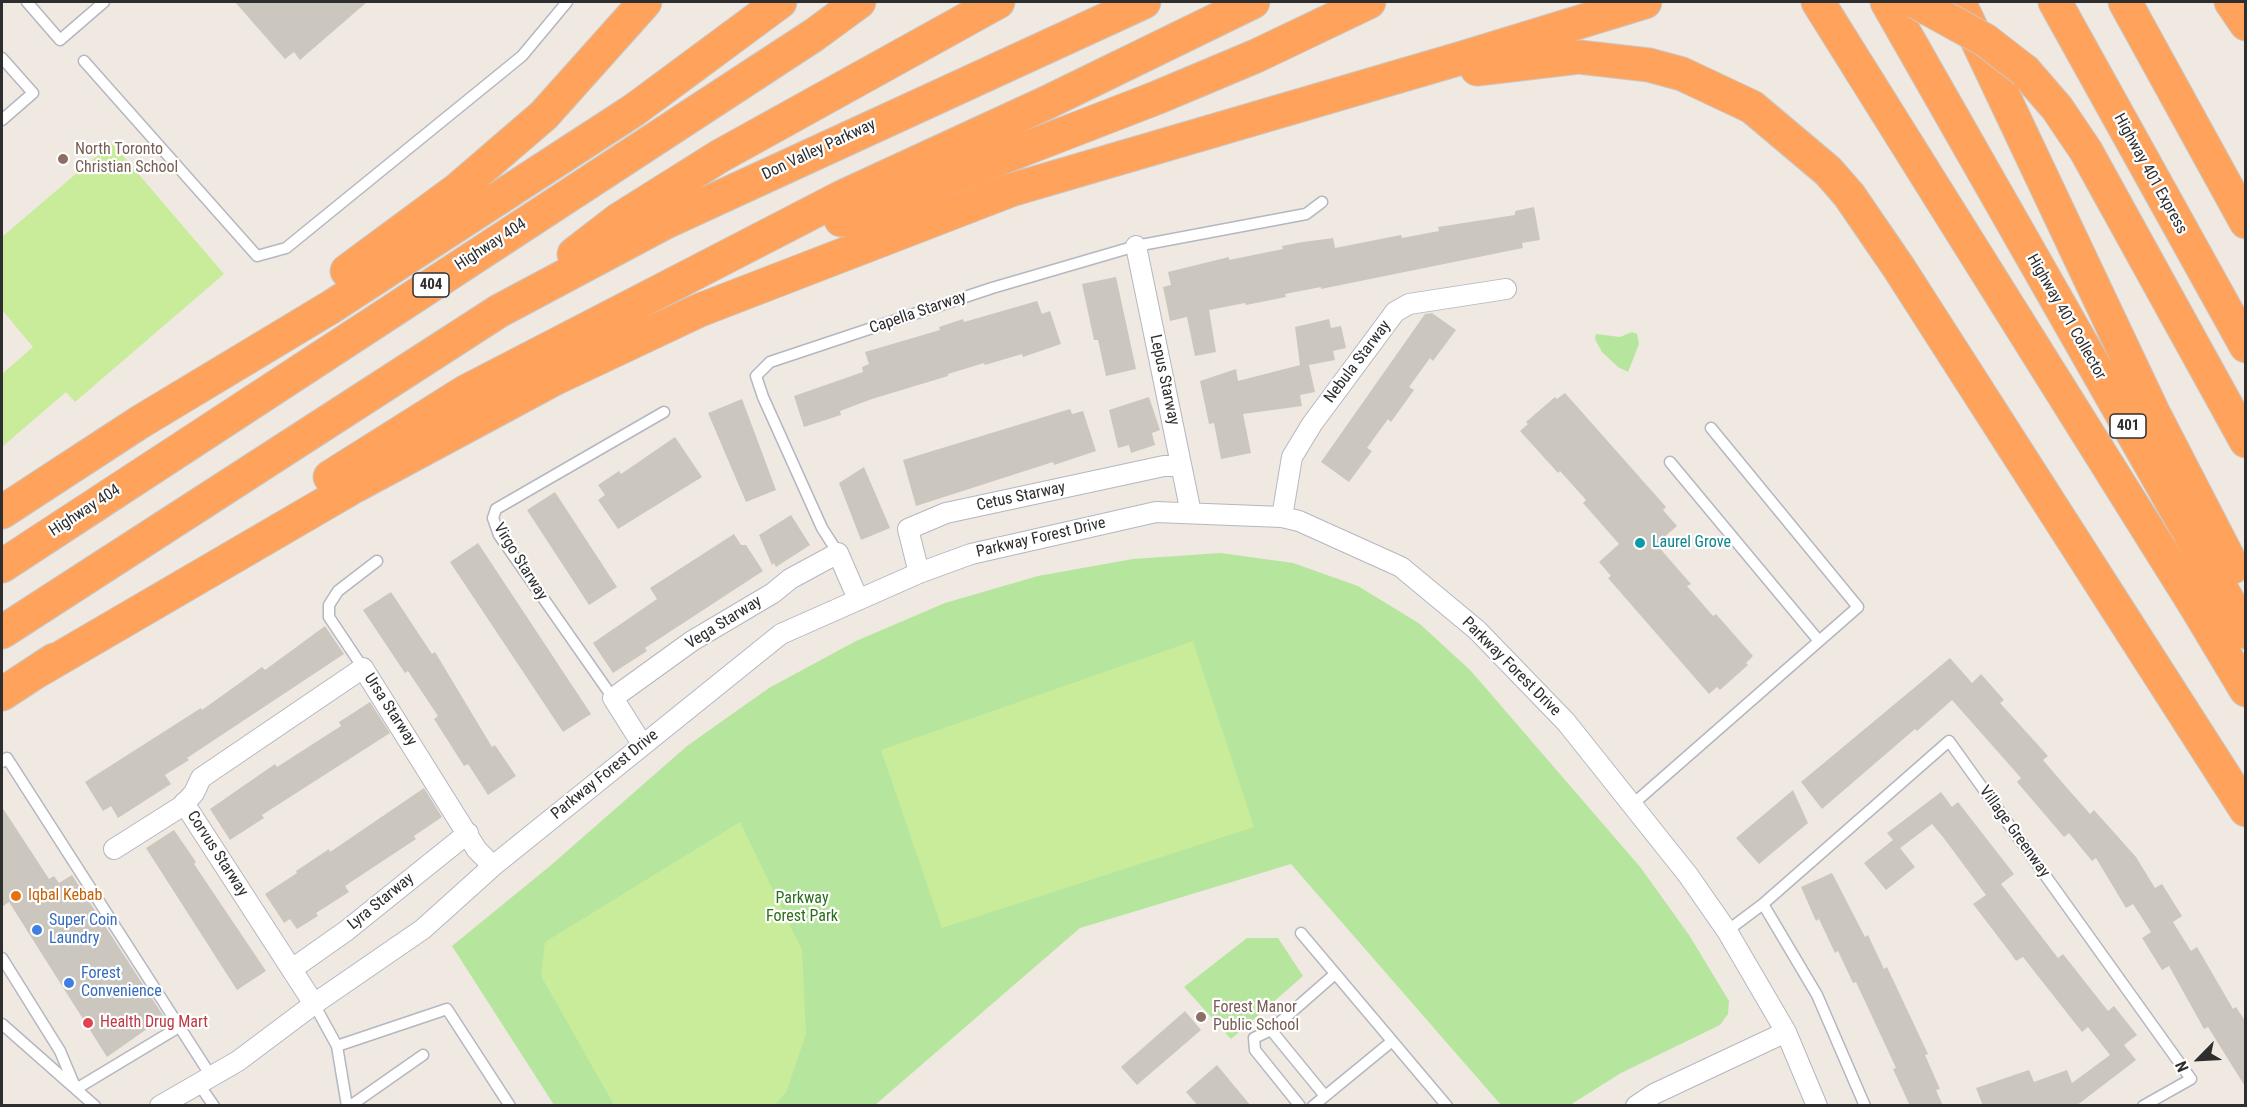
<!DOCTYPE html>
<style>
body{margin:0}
#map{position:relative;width:2247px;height:1107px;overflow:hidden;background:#efe9e1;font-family:"Roboto Condensed",sans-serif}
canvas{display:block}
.frame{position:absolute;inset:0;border:3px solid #2e2e2e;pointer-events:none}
.north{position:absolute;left:2169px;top:1029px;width:60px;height:60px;-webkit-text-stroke:4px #fff;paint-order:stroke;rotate:246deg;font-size:16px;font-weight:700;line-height:24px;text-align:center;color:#2e2e2e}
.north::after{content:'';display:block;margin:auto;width:21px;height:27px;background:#2e2e2e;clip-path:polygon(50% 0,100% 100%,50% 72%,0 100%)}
</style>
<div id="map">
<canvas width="2247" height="1107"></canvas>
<div class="frame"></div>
<div class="north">N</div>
</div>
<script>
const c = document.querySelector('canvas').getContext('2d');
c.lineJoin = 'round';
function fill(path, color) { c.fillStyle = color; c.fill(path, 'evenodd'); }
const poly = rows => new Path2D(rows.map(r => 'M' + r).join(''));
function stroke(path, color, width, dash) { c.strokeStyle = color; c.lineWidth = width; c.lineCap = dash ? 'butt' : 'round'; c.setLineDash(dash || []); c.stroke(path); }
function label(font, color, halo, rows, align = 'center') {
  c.font = font + ' "Roboto Condensed",sans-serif'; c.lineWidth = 4.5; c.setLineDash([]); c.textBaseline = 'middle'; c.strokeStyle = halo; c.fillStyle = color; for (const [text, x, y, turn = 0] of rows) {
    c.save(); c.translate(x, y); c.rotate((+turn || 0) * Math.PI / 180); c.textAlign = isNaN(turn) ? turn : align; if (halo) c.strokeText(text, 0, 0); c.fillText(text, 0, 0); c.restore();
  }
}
fill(poly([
 [1632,332,1637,334,1639,344,1628,372,1618,367,1602,352,1595,339,1596,334,1620,337],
 [1221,553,1293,563,1358,586,1420,624,1471,671,1641,868,1689,935,1729,1001,1728,1014,1720,1025,1621,1073,1570,1105,1501,1105,1291,864,1080,928,875,1105,554,1105,452,946,550,866,687,746,769,688,856,641,945,603,1038,576,1133,559],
 [1247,938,1278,938,1303,976,1231,1039,1184,987]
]), '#b6e59e');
fill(poly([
 [112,143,224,274,75,402,66,392,2,447,2,374,33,347,2,310,2,237],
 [1193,641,1254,827,942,928,881,750],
 [740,822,802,950,806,1034,786,1093,775,1105,614,1105,541,976,545,942]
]), '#c9ec9a');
fill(poly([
 [235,2,367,2,300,60,294,52,285,59],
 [1534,207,1540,240,1522,243,1523,248,1321,289,1321,287,1285,294,1286,297,1246,305,1245,303,1209,310,1216,352,1195,356,1187,317,1170,321,1163,287,1171,285,1168,272,1229,257,1229,260,1283,249,1282,246,1303,242,1333,238,1335,248,1401,235,1402,238,1439,231,1438,227,1515,215,1515,211],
 [1116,277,1136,369,1106,376,1098,340,1094,340,1082,284],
 [1037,301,1042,314,1050,311,1061,344,1023,357,1022,354,985,365,984,363,948,374,948,376,872,399,840,411,841,415,804,427,794,396,863,372,862,367,869,364,865,352,940,330,939,327,963,319,964,322],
 [1432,313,1456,330,1433,361,1430,358,1409,387,1414,390,1391,422,1388,419,1367,448,1372,451,1349,482,1321,462,1425,314],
 [1329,319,1331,328,1341,326,1346,348,1333,351,1335,360,1309,365,1315,392,1300,395,1302,406,1243,414,1251,453,1221,459,1214,423,1209,424,1200,381,1236,369,1238,381,1300,365,1295,327],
 [1565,393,1666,507,1663,510,1677,526,1656,544,1691,584,1687,586,1713,616,1716,614,1753,656,1746,663,1748,665,1720,690,1717,687,1709,694,1608,578,1611,576,1599,562,1619,544,1583,503,1586,500,1560,471,1558,473,1520,431,1528,424,1526,422,1555,397,1557,399],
 [1149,397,1160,430,1152,433,1155,445,1131,453,1129,445,1118,448,1109,410],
 [742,399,776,490,746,502,708,413],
 [1070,409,1072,414,1083,411,1096,451,1054,465,1053,462,916,506,903,460],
 [675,437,702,477,618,529,598,500,605,495,598,485,619,471,621,474],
 [864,467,890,528,861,540,839,483],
 [555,492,617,587,589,605,527,510],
 [791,515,810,545,776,567,774,563,772,565,759,535],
 [734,534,741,545,746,545,763,571,645,648,647,651,613,673,593,643,657,599,650,588],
 [478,543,591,714,563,732,450,562],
 [391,592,432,654,435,652,492,747,495,745,516,776,488,795,468,764,464,766,434,719,438,716,408,671,405,673,363,610],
 [325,626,344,654,187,758,189,760,165,775,171,784,118,818,111,806,103,811,85,782,201,708,202,710,262,667,265,670],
 [1950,658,1972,683,1981,674,2004,700,2000,703,2048,756,2043,760,2067,788,2090,814,2094,810,2136,857,2155,888,2162,884,2182,916,2173,922,2191,951,2197,947,2233,1009,2236,1007,2246,1022,2246,1088,2208,1027,2204,1029,2169,966,2162,970,2142,938,2151,932,2133,904,2126,908,2096,858,2092,861,2069,833,2064,837,2017,782,2021,778,1952,700,1917,731,1915,729,1822,809,1801,782],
 [370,702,390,733,262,815,264,818,230,840,210,809,275,764,277,767,341,726,339,722],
 [424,788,442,817,414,836,416,839,345,886,349,892,316,913,318,916,297,929,290,919,284,923,265,894,297,873,296,871,329,849,330,852],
 [1793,790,1808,823,1759,864,1736,838],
 [1941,792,1952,807,1958,802,2014,874,2001,884,2058,958,2063,954,2108,1011,2114,1006,2137,1035,2124,1045,2136,1060,2076,1106,1983,1106,1976,1088,2029,1070,2034,1082,2067,1070,2072,1083,2110,1055,2088,1027,2082,1032,2023,957,2016,961,2009,951,1973,904,1986,895,1943,837,1932,824,1900,848,1915,867,1886,890,1864,863,1893,840,1887,833],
 [2,807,49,879,54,876,59,883,72,875,164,1017,107,1057,9,902,2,907],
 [174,830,196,862,194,864,266,971,237,990,146,848],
 [1832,873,1865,937,1868,935,1884,969,1887,967,1928,1054,1925,1055,1940,1089,1936,1090,1943,1106,1910,1106,1893,1069,1896,1068,1856,982,1853,983,1838,951,1835,953,1819,919,1816,921,1801,887],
 [1185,1011,1201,1030,1137,1085,1121,1067],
 [1217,1065,1251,1106,1198,1106,1186,1092]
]), '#cbc7bf');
const lane = poly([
 [27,2,60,40,104,2],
 [2,58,33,93,2,120],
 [84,61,257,256,286,248,522,56,567,2],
 [1670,462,1819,641],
 [838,553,822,528,763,397,756,376,770,362,992,288,1136,246,1306,214,1322,202],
 [363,668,329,617,329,605,338,591,377,561],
 [613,698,499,535,493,518,496,509,664,412],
 [2,762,7,758,211,1076],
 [1633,804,1858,607,1711,428],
 [1763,904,1817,995,1865,1106],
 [1727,931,1763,904,1949,741,2191,1079,2143,1106],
 [1301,933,1447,1106],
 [2,958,60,1051,76,1089,179,1027],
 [314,1004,337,1046,347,1106],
 [2,1024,95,1106],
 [1271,1030,1325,1096],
 [337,1046,447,1009,510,1106],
 [198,1083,214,1106],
 [350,1106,423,1055],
 [1300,1106,1255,1050,1254,1038,1271,1030,1335,974],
 [1313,1106,1391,1042]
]);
const street = poly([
 [1136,246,1191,513],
 [1282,517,1292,457,1312,424,1395,312,1409,304,1506,289],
 [919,573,908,529,946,513,1164,466,1181,466],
 [642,744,613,698,692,641,773,593,790,579,838,553,858,599],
 [184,803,314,1004],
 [114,849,182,806,194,793,201,778,363,668,477,850,493,866],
 [292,969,346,931,468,833],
 [160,1106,238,1061,314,1004,423,929,493,866,781,634,919,573,971,554,1156,512,1282,517,1299,521,1401,567,1477,630,1566,722,1688,875,1727,931,1786,1032,1817,1106],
 [1636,1106,1654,1094,1786,1032]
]);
const highway = poly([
 [1818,2,2195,605,2246,690],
 [1887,2,2246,632],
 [1959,2,2154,414,2233,567],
 [2055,2,2246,346],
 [2125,2,2246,222],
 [2231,2,2246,24],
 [1477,69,1579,57,1649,65,1682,74,1752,107,1828,171,1849,195,1899,268,2246,810],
 [2025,71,2057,108,2086,151,2246,441],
 [841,220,1156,98,1256,56,1369,2],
 [574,254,618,220,720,156,998,2],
 [347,271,458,189,544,115,645,2],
 [330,477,465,392,842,197,1048,102,1253,2],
 [2,512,140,422,331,307,634,110,780,2],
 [2,566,814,35,859,2],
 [2,632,499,311,666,222,1144,2],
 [36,672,355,486,554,379,700,310,1011,190,1465,57,1645,2],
 [2,694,54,660]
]);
stroke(lane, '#b4b7c1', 13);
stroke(street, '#b4b7c1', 22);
stroke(highway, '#c9c9c9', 35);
stroke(lane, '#fff', 10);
stroke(street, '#fff', 20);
stroke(highway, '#ffa35c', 33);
const highwayBridge = poly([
 [1916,2,1985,40,2025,71]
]);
stroke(highwayBridge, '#c9c9c9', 35, []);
stroke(highwayBridge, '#ffa35c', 33);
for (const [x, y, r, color] of [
 [63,159,6,"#8d6e63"],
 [1640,543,6,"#0f9aa8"],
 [16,896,6,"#e8710a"],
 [37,930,6,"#3f7fe0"],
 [69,983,6,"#3f7fe0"],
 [1201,1017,6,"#8d6e63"],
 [88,1023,6,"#e0444e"]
]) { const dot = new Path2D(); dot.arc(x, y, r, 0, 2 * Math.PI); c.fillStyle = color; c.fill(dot); stroke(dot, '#fff', 2); }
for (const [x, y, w] of [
 [431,285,36],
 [2128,426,36]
]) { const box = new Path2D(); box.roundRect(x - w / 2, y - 12, w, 24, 4.5); c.fillStyle = '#fff'; c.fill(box); stroke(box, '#2e2e2e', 1.5); }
label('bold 15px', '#2e2e2e', null, [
 ["404",431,285],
 ["401",2128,426]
]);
label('16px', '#785e54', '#fff', [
 ["North Toronto",75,150],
 ["Christian School",75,168],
 ["Forest Manor",1213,1008],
 ["Public School",1213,1026]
], 'left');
label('16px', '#2e2e2e', '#fff', [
 ["Don Valley Parkway",819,150,-25],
 ["Highway 401 Express",2150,174,61],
 ["Highway 404",491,245,-33],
 ["Capella Starway",918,313,-19],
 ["Highway 401 Collector",2066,317,60],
 ["Nebula Starway",1358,362,-53],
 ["Lepus Starway",1164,380,78],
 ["Cetus Starway",1021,497,-12],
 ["Highway 404",85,511,-33],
 ["Parkway Forest Drive",1041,538,-13],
 ["Virgo Starway",520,562,58],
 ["Vega Starway",724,623,-32],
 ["Parkway Forest Drive",1511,667,45],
 ["Ursa Starway",390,710,57],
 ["Parkway Forest Drive",605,775,-39],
 ["Village Greenway",2014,832,54],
 ["Corvus Starway",217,854,57],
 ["Lyra Starway",381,902,-39]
]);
label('16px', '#0d838f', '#fff', [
 ["Laurel Grove",1652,543]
], 'left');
label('16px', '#c56008', '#fff', [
 ["Iqbal Kebab",28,896]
], 'left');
label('16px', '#2c6e1b', '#fff', [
 ["Parkway",802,899],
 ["Forest Park",802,917]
]);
label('16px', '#366cbe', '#fff', [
 ["Super Coin",49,921],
 ["Laundry",49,939],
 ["Forest",81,974],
 ["Convenience",81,992]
], 'left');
label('16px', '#be3a42', '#fff', [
 ["Health Drug Mart",100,1023]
], 'left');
</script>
